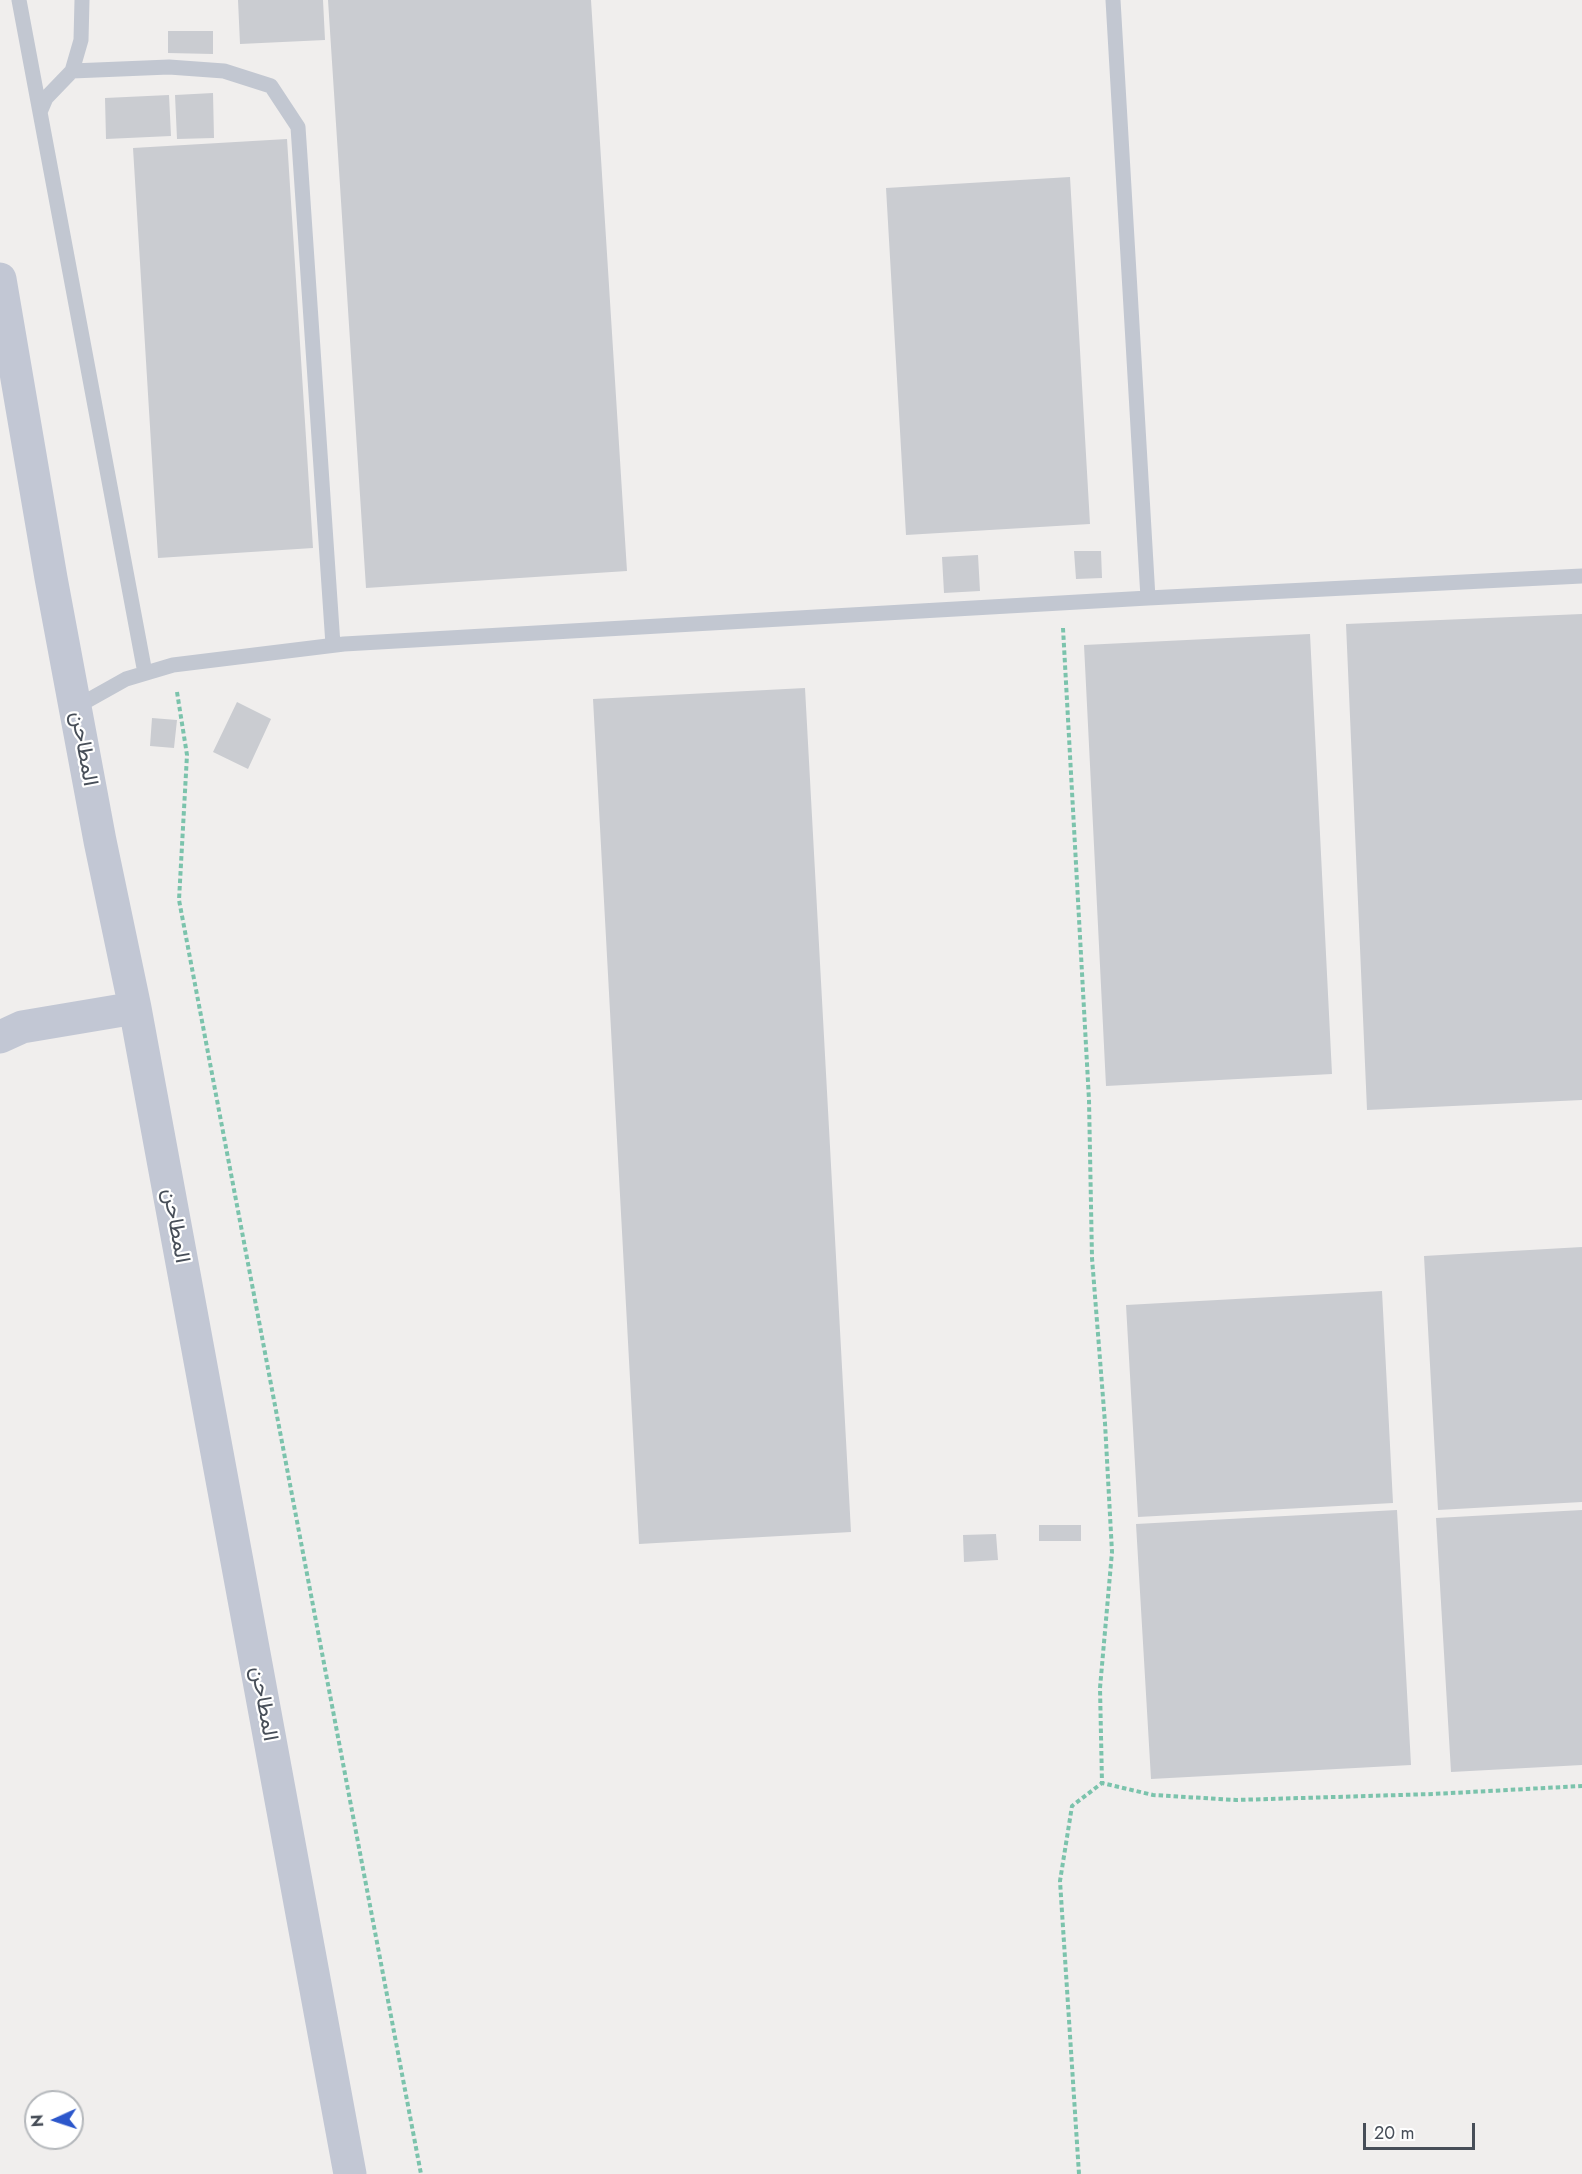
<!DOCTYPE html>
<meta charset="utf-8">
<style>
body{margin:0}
#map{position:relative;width:1582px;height:2174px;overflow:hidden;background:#f0eeed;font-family:Jost,sans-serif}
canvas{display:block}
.north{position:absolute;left:24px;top:2090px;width:60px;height:60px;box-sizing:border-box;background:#fff;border:2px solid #b5b8bc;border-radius:50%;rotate:267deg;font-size:16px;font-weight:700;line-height:24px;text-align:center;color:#474e58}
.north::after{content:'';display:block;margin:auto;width:21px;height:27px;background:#2c57cb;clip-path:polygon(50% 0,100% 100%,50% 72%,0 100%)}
.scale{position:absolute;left:1363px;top:2123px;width:112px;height:27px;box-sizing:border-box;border:3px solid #474e58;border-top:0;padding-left:8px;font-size:18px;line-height:21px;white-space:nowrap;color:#474e58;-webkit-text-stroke:4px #fff;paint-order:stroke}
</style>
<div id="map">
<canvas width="1582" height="2174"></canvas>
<div class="north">N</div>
<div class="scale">20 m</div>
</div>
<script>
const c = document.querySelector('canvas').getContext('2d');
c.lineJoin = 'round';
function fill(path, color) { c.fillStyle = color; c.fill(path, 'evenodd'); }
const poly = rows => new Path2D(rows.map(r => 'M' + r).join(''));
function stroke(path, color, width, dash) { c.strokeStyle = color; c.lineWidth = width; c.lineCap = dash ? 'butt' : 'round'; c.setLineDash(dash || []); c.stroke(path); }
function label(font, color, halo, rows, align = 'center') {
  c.font = font + ' Jost,Vazirmatn,sans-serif'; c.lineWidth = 4.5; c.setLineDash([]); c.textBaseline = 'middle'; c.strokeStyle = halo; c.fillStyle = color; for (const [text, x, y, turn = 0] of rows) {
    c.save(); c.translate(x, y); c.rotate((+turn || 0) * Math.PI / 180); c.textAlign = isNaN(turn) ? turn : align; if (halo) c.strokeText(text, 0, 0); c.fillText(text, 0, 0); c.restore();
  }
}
fill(poly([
 [238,0,323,0,325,40,240,44],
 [328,0,591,0,627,571,366,588],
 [168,31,213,31,213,54,168,53],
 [213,93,214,138,177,139,175,95],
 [169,95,171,136,106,139,105,98],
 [287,139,313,548,158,558,133,148],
 [1070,177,1090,524,906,535,886,188],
 [1074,551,1101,551,1102,578,1076,579],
 [978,555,980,591,944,593,942,557],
 [1582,614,1582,1100,1367,1110,1346,624],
 [1310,634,1332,1074,1106,1086,1084,645],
 [805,688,851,1532,639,1544,593,699],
 [237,702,271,719,248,769,213,752],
 [152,718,177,720,174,748,150,746],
 [1582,1247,1582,1502,1438,1510,1424,1256],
 [1382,1291,1393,1503,1138,1517,1126,1305],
 [1397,1510,1411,1765,1151,1779,1136,1524],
 [1582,1510,1582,1765,1451,1772,1436,1518],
 [1039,1525,1081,1525,1081,1541,1039,1541],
 [996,1534,998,1560,964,1562,963,1535]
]), '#caccd1');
stroke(poly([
 [1063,628,1089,1100,1092,1258,1105,1423,1112,1552,1100,1688,1102,1783,1153,1795,1236,1800,1433,1794,1582,1786],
 [177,692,187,755,179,900,421,2174],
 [1079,2174,1060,1881,1072,1806,1102,1783]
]), '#7bc3ac', 4, [4.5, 3]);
stroke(poly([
 [19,0,145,673],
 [1113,0,1148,598],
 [72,71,169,67,224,71,271,86,298,127,333,645],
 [40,112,46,98,72,71,81,40,82,0],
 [76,707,126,679,173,665,344,644,1148,598,1582,576]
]), '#c2c7d1', 15);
stroke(poly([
 [0,279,51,578,100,841,135,1008,350,2174],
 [0,1037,22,1027,135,1008]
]), '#c2c7d4', 33);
label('22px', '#474e58', '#fff', [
 ["المطاحن",83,749,80],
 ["المطاحن",175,1226,80],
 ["المطاحن",263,1704,80]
]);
</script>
